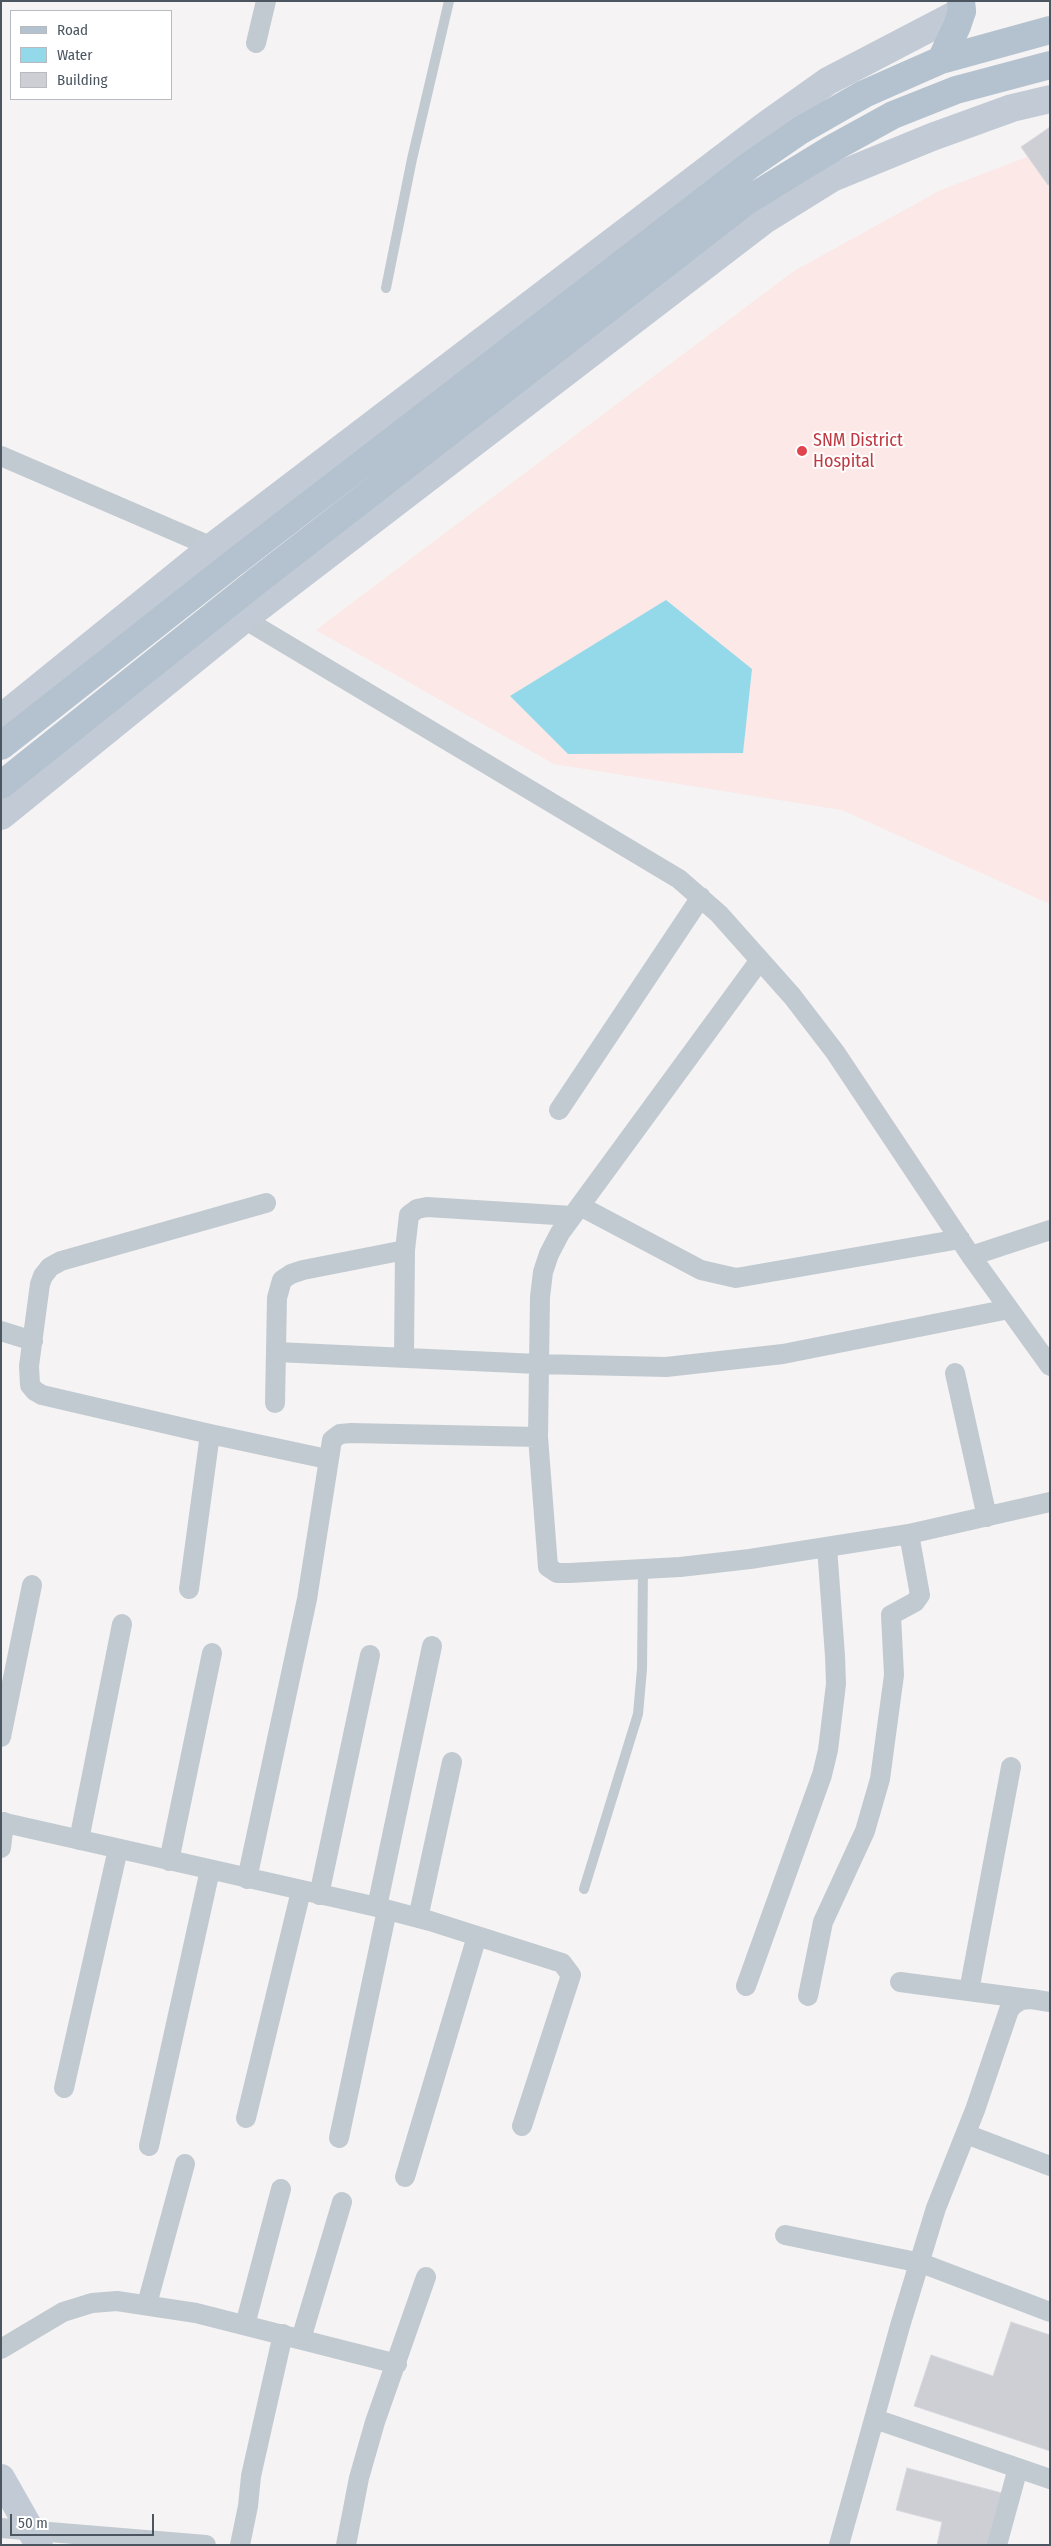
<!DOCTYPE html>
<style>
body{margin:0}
#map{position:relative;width:1051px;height:2546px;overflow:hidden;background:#f5f3f3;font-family:"Fira Sans Condensed",sans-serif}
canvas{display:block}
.frame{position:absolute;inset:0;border:2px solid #4b5660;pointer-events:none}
.legend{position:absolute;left:10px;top:10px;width:162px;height:90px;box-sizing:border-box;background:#fff;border:1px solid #b7bbbf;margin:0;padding:6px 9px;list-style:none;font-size:15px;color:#4b5660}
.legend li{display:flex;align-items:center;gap:10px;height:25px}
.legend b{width:25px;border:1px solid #b7bbbf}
.scale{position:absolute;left:10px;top:2514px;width:144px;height:22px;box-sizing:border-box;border:2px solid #4b5660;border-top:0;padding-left:6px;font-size:15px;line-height:18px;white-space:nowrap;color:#4b5660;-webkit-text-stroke:4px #fff;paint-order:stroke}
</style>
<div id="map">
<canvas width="1051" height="2546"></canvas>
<div class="frame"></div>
<ul class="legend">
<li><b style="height:6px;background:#b4c2d0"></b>Road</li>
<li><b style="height:14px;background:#94d9ea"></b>Water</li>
<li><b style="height:14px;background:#cdcfd5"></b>Building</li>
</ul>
<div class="scale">50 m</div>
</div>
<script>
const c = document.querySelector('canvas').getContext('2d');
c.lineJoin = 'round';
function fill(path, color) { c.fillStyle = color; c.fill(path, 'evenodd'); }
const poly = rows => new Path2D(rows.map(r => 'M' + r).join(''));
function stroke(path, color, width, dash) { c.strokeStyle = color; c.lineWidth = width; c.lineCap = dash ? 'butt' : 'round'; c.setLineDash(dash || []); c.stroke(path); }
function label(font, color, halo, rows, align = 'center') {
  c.font = font + ' "Fira Sans Condensed",sans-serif'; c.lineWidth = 4; c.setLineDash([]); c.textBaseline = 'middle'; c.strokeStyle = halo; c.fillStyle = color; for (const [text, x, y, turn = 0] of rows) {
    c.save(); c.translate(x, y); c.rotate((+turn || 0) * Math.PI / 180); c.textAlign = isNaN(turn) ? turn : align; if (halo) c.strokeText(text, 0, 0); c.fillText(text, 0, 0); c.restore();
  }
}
fill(poly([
 [1050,148,1050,904,842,810,554,764,316,630,794,271,941,190]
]), '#fbe8e7');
fill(poly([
 [666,600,752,669,743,753,568,754,510,696]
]), '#94d9ea');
const building = poly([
 [1050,127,1050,184,1048,185,1021,147,1050,127],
 [1011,2322,1050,2335,1050,2451,914,2406,931,2355,993,2376,1011,2322],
 [907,2468,1002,2493,988,2545,937,2545,942,2522,896,2510,907,2468]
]);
fill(building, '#cdcfd5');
stroke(building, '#d7d9de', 1);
stroke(poly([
 [386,288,412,159,449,1],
 [584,1889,638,1714,642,1669,643,1569]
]), '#c2cad1', 10);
stroke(poly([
 [256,43,266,1],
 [1,456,212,547],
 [244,619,679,879,719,914,792,996,835,1052,971,1256,1050,1366],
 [760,960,560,1233,549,1254,543,1272,540,1297,538,1437,548,1567,557,1573,570,1573,680,1567,750,1559,909,1534,1050,1502],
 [559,1110,701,897],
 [266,1203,61,1261,50,1267,43,1276,40,1284,29,1366,30,1385,35,1391,42,1395,210,1434,327,1459],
 [580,1206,701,1270,736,1278,960,1239],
 [971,1256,1050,1230],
 [1,1331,33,1341],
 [276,1352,538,1364,666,1367,783,1354,1009,1309],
 [404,1356,405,1250,409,1215,417,1209,427,1207,572,1216],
 [955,1373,987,1517],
 [275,1403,277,1298,282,1280,291,1274,303,1270,405,1250],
 [189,1589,210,1434],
 [1,1737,32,1585],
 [1,1822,377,1907,430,1921,562,1963,571,1975,522,2126],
 [79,1840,122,1624],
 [1,1848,4,1822],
 [169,1861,212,1653],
 [247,1879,307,1599,332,1440,340,1434,351,1433,538,1437],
 [319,1895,370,1655],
 [377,1907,432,1646],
 [418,1918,452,1762],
 [900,1982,1029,1999],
 [746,1986,822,1775,828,1750,836,1684,835,1656,827,1547],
 [969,1991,1011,1767],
 [808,1996,823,1922,865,1831,880,1779,894,1675,891,1615,915,1602,920,1595,909,1534],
 [64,2088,118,1849],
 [246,2118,301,1891],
 [966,2134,1050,2166],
 [339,2138,387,1910],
 [149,2146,210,1870],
 [405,2177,477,1936],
 [785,2235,921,2263,1050,2312],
 [147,2304,185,2164],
 [245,2325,281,2189],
 [301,2339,342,2202],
 [1,2349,63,2312,92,2303,117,2301,196,2313,397,2364],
 [875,2419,1050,2479],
 [1,2528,206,2545],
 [240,2545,248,2506,251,2476,283,2334],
 [346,2545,359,2478,375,2422,426,2277],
 [839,2545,900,2326,936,2208,975,2110,1009,2010,1013,2005,1021,2000,1031,1999,1050,2002],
 [997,2545,1018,2468]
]), '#c2cad1', 20);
stroke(poly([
 [1,718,212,547,766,125,828,81,962,11],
 [1,816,244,619,766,219,832,178,932,137,1012,108,1050,99],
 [1,2478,39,2545]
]), '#c2cbd5', 28);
stroke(poly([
 [941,60,957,26,962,11,961,1],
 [1,746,231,565,750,165,801,130,864,94,941,60,1050,30],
 [1,785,257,581,748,200,833,148,893,115,956,90,1050,65]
]), '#b4c2d0', 28);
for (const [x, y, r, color] of [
 [802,451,6,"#e0444e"]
]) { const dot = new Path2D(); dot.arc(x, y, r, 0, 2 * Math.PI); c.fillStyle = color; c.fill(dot); stroke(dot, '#fff', 2); }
label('18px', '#be3a42', '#fff', [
 ["SNM District",813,441],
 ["Hospital",813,462]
], 'left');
</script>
